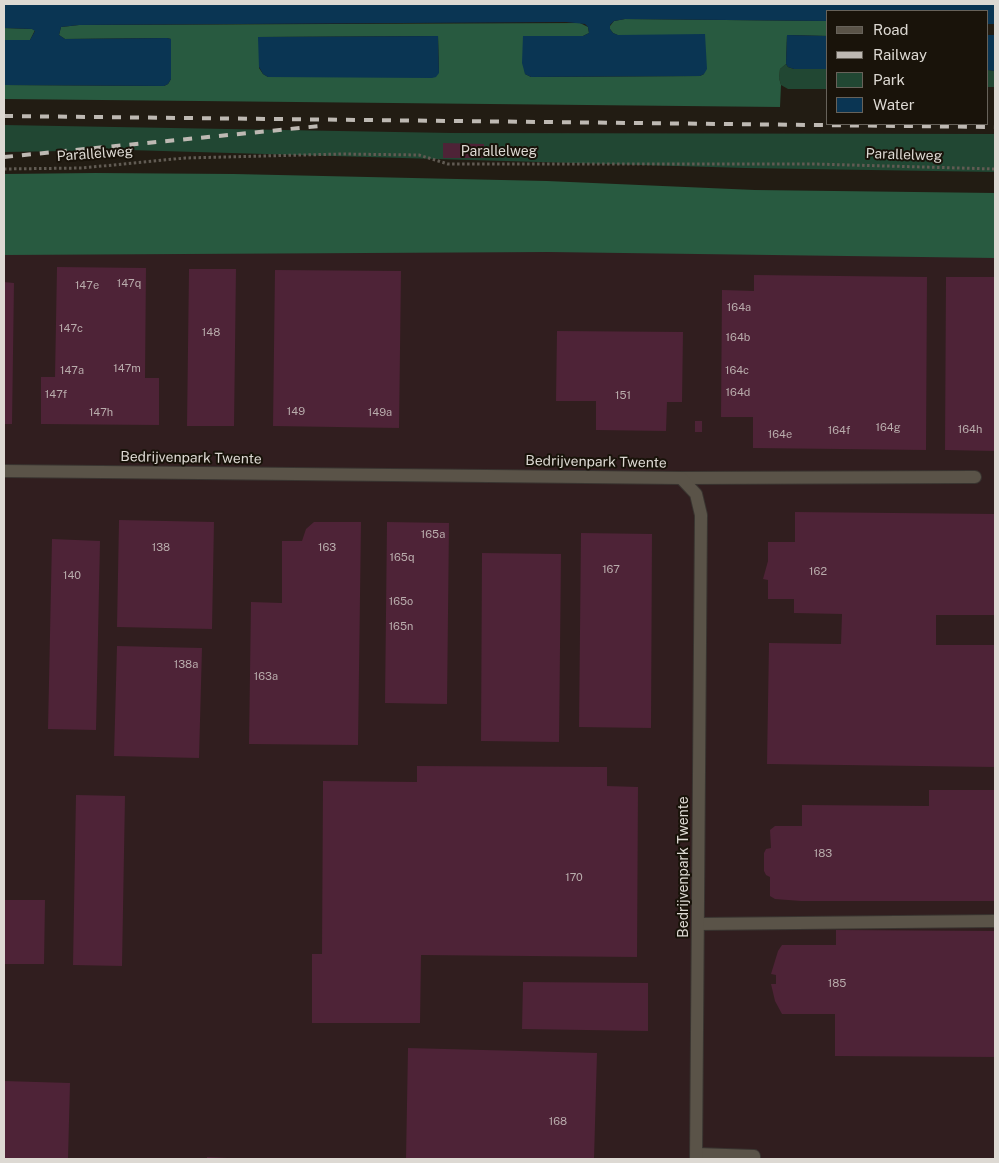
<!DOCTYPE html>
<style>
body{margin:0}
#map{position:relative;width:999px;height:1163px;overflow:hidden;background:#221c13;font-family:"Public Sans",sans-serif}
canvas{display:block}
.frame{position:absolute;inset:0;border:5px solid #ddd9d3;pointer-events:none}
.legend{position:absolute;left:826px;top:10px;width:162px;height:115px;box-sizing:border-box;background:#19130a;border:1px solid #67625a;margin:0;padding:6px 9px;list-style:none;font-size:15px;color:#ddd9d3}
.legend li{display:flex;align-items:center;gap:10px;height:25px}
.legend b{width:25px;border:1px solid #67625a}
</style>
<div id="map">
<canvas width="999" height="1163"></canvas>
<div class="frame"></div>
<ul class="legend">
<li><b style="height:6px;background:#5a5348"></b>Road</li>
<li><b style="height:6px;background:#beb9b3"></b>Railway</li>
<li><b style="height:14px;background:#214733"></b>Park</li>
<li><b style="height:14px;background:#0a3553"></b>Water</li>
</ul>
</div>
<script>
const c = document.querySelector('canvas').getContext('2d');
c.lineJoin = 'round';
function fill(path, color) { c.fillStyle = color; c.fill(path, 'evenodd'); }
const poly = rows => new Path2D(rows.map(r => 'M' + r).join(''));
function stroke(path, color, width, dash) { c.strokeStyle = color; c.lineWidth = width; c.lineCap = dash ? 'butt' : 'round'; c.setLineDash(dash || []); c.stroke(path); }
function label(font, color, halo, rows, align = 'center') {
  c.font = font + ' "Public Sans",sans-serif'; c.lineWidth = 4; c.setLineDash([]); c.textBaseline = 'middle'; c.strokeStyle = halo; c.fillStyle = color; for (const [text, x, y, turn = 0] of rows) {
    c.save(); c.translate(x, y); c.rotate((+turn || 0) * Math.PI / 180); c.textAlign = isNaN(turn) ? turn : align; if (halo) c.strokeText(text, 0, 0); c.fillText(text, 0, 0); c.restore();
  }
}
fill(poly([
 [4,236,995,241,995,1159,4,1159]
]), '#311e1f');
fill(poly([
 [786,64,788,67,794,69,828,69,828,89,788,89,781,85,779,78,780,69],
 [988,70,995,71,995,87,988,87],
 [4,125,452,133,995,134,995,172,745,168,128,150,4,152]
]), '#214733');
fill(poly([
 [625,19,828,21,828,36,787,35,786,64,780,69,779,78,781,85,780,107,4,99,4,85,164,86,168,84,171,79,171,39,167,38,65,39,59,35,61,27,79,25,580,23,588,27,589,33,583,36,523,36,525,74,531,77,700,76,704,74,613,33,610,29,610,26,614,21],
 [438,36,439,73,268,77,263,74,259,68,259,37],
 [4,28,32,29,35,30,30,40,4,40],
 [95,173,234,174,547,181,755,190,995,193,995,258,548,252,4,255,4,174]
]), '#285a40');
fill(poly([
 [4,4,995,4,995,24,988,24,988,11,828,11,828,21,625,19,614,21,610,25,610,29,613,33,618,35,705,34,707,69,704,74,700,76,531,77,525,74,522,63,523,36,583,36,589,33,588,27,585,24,566,22,79,25,61,27,59,35,65,39,167,38,171,39,171,79,168,84,164,86,4,85,4,40,30,40,35,31,32,29,4,28],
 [787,35,828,36,828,69,794,69,788,67,786,64],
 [988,35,995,35,995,71,988,70],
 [438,36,439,73,436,77,432,78,268,77,263,74,259,67,258,37]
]), '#0a3553');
fill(poly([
 [443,143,484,144,484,158,443,158],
 [57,267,146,268,145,378,159,378,159,425,41,424,41,377,55,377],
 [189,269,236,269,234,426,187,426],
 [275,270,401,271,399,428,273,426],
 [754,275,927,277,926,450,753,448,753,417,721,417,722,290,754,291],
 [946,277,995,277,995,451,945,450],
 [4,282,14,283,12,424,4,424],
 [557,331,683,332,682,402,667,402,666,431,596,430,596,401,556,401],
 [695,421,702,421,702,432,695,432],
 [795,512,995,514,995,615,936,615,936,645,995,645,995,767,767,764,769,643,841,644,842,614,794,613,794,599,768,599,768,580,763,579,768,561,768,542,795,542],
 [119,520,214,522,212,629,117,627],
 [314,522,361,522,358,745,249,744,251,602,282,603,282,541,302,541,306,529],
 [387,522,449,523,447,704,385,703],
 [581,533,652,534,651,728,579,727],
 [52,539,100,541,96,730,48,729],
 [482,553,561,554,559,742,481,741],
 [117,646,202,648,199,758,114,756],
 [417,766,607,767,607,786,638,787,637,957,421,955,420,1023,312,1023,312,954,322,954,323,781,417,782],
 [929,790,995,790,995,901,801,901,775,899,770,896,770,877,766,875,764,871,764,853,766,849,771,848,770,830,775,826,802,826,802,805,929,806],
 [76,795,125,796,122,966,73,965],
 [4,900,45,900,44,964,4,964],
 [836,930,995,931,995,1057,835,1056,835,1014,782,1014,775,1001,771,984,776,984,776,975,771,974,778,951,782,945,836,945],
 [523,982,648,983,648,1031,522,1029],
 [408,1048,597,1053,594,1159,406,1159],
 [4,1081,70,1083,68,1159,4,1159],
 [207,1157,228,1158,228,1159,207,1159]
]), '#4e2337');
const service = poly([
 [681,478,975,477],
 [698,924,995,921],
 [697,1154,754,1156,754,1159]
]);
const minor = poly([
 [4,471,681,478,696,494,701,515,696,1159]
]);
stroke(service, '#393430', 14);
stroke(minor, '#393430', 14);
stroke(poly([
 [4,169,82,168,185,158,342,154,419,155,448,164,814,164,995,169]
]), '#615b53', 3, [2.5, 2.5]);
stroke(service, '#5a5348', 12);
stroke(minor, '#5a5348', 12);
stroke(poly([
 [4,116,995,127],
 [4,157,320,126]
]), '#beb9b3', 4, [9, 9]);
label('11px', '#b9acac', null, [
 ["147q",129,284],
 ["147e",87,286],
 ["164a",739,308],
 ["147c",71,329],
 ["148",211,333],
 ["164b",738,338],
 ["147m",127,369],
 ["147a",72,371],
 ["164c",737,371],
 ["164d",738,393],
 ["147f",56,395],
 ["151",623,396],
 ["149",296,412],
 ["147h",101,413],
 ["149a",380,413],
 ["164g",888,428],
 ["164h",970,430],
 ["164f",839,431],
 ["164e",780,435],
 ["165a",433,535],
 ["138",161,548],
 ["163",327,548],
 ["165q",402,558],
 ["167",611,570],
 ["162",818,572],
 ["140",72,576],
 ["165o",401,602],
 ["165n",401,627],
 ["138a",186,665],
 ["163a",266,677],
 ["183",823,854],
 ["170",574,878],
 ["185",837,984],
 ["168",558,1122]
]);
label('14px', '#ddd9d3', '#19130a', [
 ["Parallelweg",499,152],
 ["Parallelweg",95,154,-4],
 ["Parallelweg",904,155,2],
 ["Bedrijvenpark Twente",191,458,1],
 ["Bedrijvenpark Twente",596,462,1],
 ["Bedrijvenpark Twente",684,867,-90]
]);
</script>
